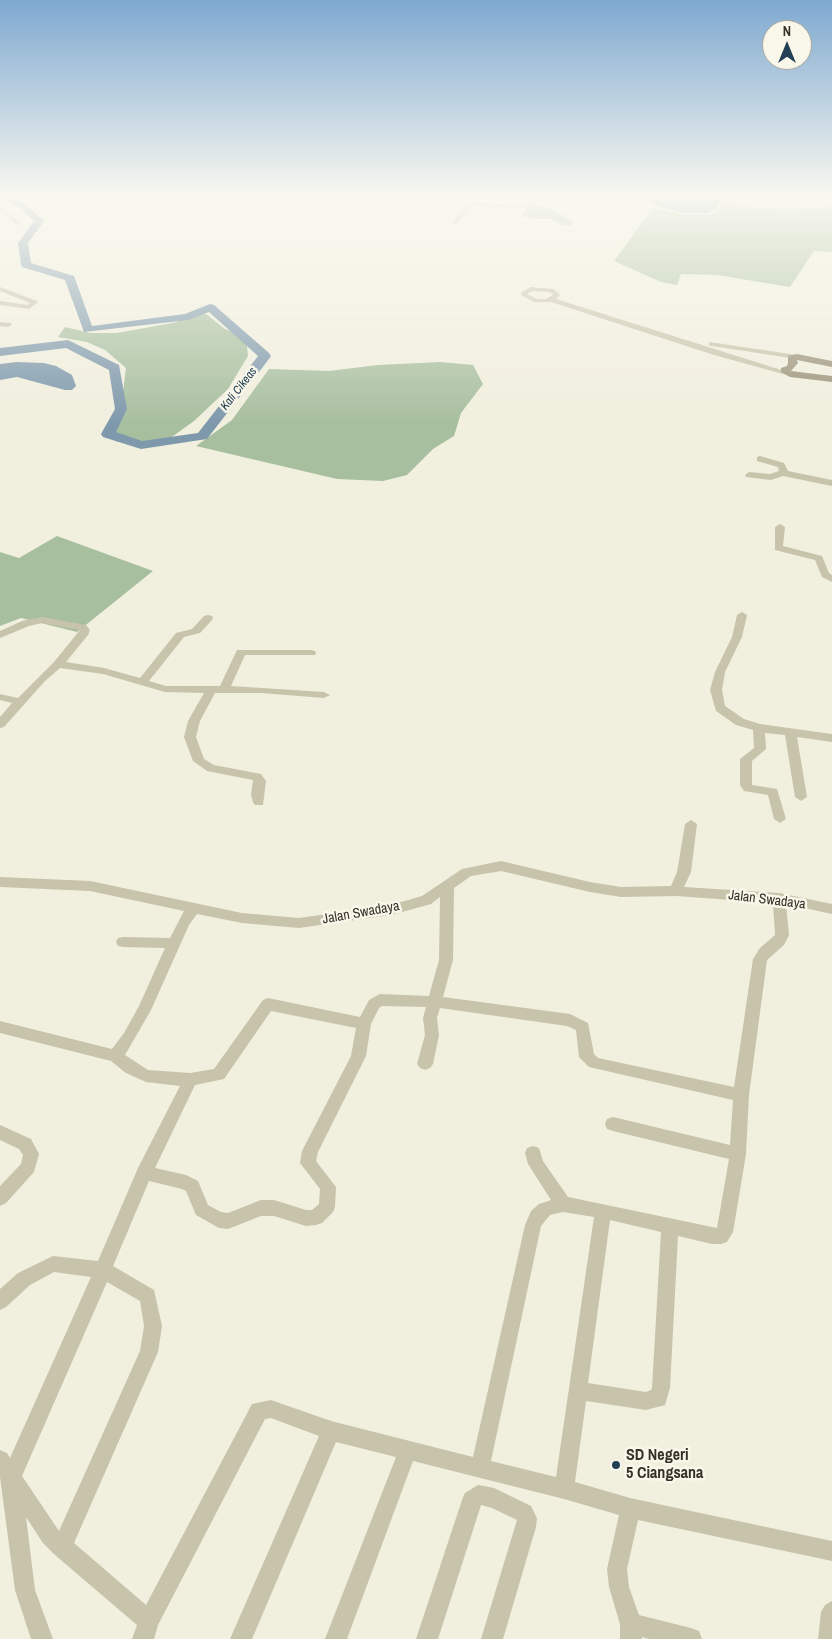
<!DOCTYPE html>
<style>
body{margin:0}
#map{position:relative;width:832px;height:1639px;overflow:hidden;background:#f1efde;font-family:"Archivo Narrow",sans-serif}
canvas{display:block}
.north{position:absolute;left:762px;top:20px;width:50px;height:50px;box-sizing:border-box;background:#f9f7ea;border:1px solid #aba89d;border-radius:50%;rotate:0deg;font-size:14px;font-weight:700;line-height:20px;text-align:center;color:#363229}
.north::after{content:'';display:block;margin:auto;width:18px;height:22px;background:#223f55;clip-path:polygon(50% 0,100% 100%,50% 72%,0 100%)}
</style>
<div id="map">
<canvas width="832" height="1639"></canvas>
<div class="north">N</div>
</div>
<script>
const c = document.querySelector('canvas').getContext('2d');
c.lineJoin = 'round';
function fill(path, color) { c.fillStyle = color; c.fill(path, 'evenodd'); }
const poly = rows => new Path2D(rows.map(r => 'M' + r).join(''));
function stroke(path, color, width, dash) { c.strokeStyle = color; c.lineWidth = width; c.lineCap = dash ? 'butt' : 'round'; c.setLineDash(dash || []); c.stroke(path); }
function label(font, color, halo, rows, align = 'center') {
  c.font = font + ' "Archivo Narrow",sans-serif'; c.lineWidth = 5; c.setLineDash([]); c.textBaseline = 'middle'; c.strokeStyle = halo; c.fillStyle = color; for (const [text, x, y, turn = 0] of rows) {
    c.save(); c.translate(x, y); c.rotate((+turn || 0) * Math.PI / 180); c.textAlign = isNaN(turn) ? turn : align; if (halo) c.strokeText(text, 0, 0); c.fillText(text, 0, 0); c.restore();
  }
}
fill(poly([
 [725,201,753,208,793,209,832,207,832,252,814,251,790,287,717,275,681,274,677,285,661,282,614,261,653,208,680,214,712,215],
 [527,206,544,206,551,209,573,222,572,225,563,225,551,219,533,219,522,216],
 [189,313,206,314,225,329,246,337,248,356,228,389,194,421,169,439,132,444,115,441,112,429,122,400,126,368,105,350,87,342,58,337,65,327,90,333,117,333,177,322],
 [440,362,473,365,483,384,461,413,454,436,433,449,407,475,383,481,337,479,196,446,232,420,269,369,329,371,378,365],
 [57,536,153,571,77,632,21,618,0,626,0,552,19,558]
]), '#a8bf9f');
fill(poly([
 [650,193,722,193,723,199,716,209,708,213,683,213,657,206,650,201],
 [17,362,44,363,56,366,72,375,76,386,72,390,65,390,17,377,0,380,0,364]
]), '#7f99ac');
fill(poly([
 [0,193,25,203,42,219,44,221,28,243,31,263,74,276,92,326,185,314,210,304,214,305,269,353,271,356,269,359,207,439,141,449,103,437,101,434,115,409,109,370,66,348,0,356,0,348,68,340,119,365,127,409,116,432,142,441,198,433,258,356,209,312,188,320,84,332,65,280,22,267,21,265,18,243,34,221,19,207,0,199,0,193]
]), '#7f99ac');
fill(poly([
 [508,193,504,196,501,194,502,193,508,193],
 [549,193,557,193,527,208,472,206,457,224,452,223,468,203,526,204,549,193],
 [0,206,20,223,20,225,16,225,0,211,0,206],
 [0,287,37,301,38,302,29,309,0,305,0,301,28,305,30,303,0,291,0,287],
 [531,287,554,289,560,295,556,299,794,374,790,376,714,355,551,302,534,302,521,295,522,292,531,287],
 [532,291,550,292,553,295,546,299,537,299,527,294,532,291],
 [0,322,11,323,12,325,8,327,0,326,0,322],
 [709,342,797,355,801,357,797,359,712,346,709,346,709,342],
 [760,456,784,463,788,471,832,480,832,486,783,476,771,480,746,477,745,475,749,472,770,474,779,471,778,467,757,461,757,457,760,456],
 [780,524,785,527,783,546,822,556,829,573,832,575,832,582,822,577,815,560,775,550,775,527,780,524],
 [742,612,747,615,742,637,725,672,722,690,725,706,744,719,760,724,832,734,832,742,797,737,807,797,801,801,795,797,785,735,765,733,766,749,752,761,752,785,777,789,786,819,780,823,774,819,768,795,744,791,740,785,740,759,754,748,753,730,736,725,716,711,710,690,715,672,732,637,737,615,742,612],
 [208,615,212,616,213,618,212,620,200,633,184,637,149,681,166,686,220,686,237,650,311,650,315,651,316,653,315,655,245,655,231,686,324,692,330,695,324,698,261,693,215,693,200,721,196,737,204,759,214,765,261,774,266,781,263,805,255,805,253,802,251,795,253,780,207,771,193,761,184,737,188,721,204,693,165,692,103,674,60,668,45,681,4,727,0,728,0,717,12,703,0,700,0,694,18,698,54,662,80,630,42,623,29,626,0,638,0,631,22,621,42,617,86,625,90,630,88,635,66,662,104,668,140,678,176,633,192,629,204,616,208,615],
 [691,820,697,824,691,872,684,887,779,893,832,904,832,914,786,904,789,935,784,945,767,960,749,1095,746,1154,733,1232,727,1242,721,1244,712,1244,678,1236,670,1388,665,1405,646,1410,586,1401,575,1482,630,1498,832,1541,832,1561,638,1520,627,1569,629,1587,639,1615,691,1628,699,1631,702,1639,649,1639,642,1637,642,1639,620,1639,620,1624,609,1587,607,1569,619,1515,564,1499,413,1461,347,1639,325,1639,396,1457,336,1442,252,1639,230,1639,319,1436,271,1418,265,1419,158,1625,154,1639,132,1639,137,1625,55,1555,43,1543,26,1517,35,1590,53,1639,31,1639,15,1590,0,1477,0,1450,7,1453,10,1458,91,1277,54,1272,30,1285,6,1307,0,1310,0,1289,18,1273,53,1256,98,1261,138,1168,180,1086,146,1082,126,1073,111,1061,0,1033,0,1021,112,1049,124,1033,139,1006,165,948,123,947,118,946,116,942,118,938,123,937,170,938,184,911,90,891,0,887,0,877,90,881,242,913,299,918,391,905,422,896,462,869,501,861,590,882,621,887,671,886,677,872,685,824,691,820],
 [501,871,590,892,621,897,676,896,773,903,775,935,760,948,753,959,734,1087,598,1058,594,1054,588,1023,570,1014,443,997,453,960,454,888,471,876,501,871],
 [440,897,439,960,429,996,380,994,369,1000,360,1017,268,998,263,1000,214,1069,190,1073,148,1070,125,1055,151,1010,189,925,197,914,242,923,299,928,391,915,431,904,440,897],
 [382,1006,426,1007,423,1018,425,1035,417,1064,420,1068,425,1070,430,1068,433,1064,439,1035,437,1018,440,1008,567,1026,576,1030,579,1057,589,1067,733,1100,730,1145,613,1117,607,1119,605,1124,607,1129,613,1131,729,1159,717,1228,568,1197,543,1161,539,1148,533,1146,527,1148,525,1153,528,1164,551,1200,539,1204,531,1211,525,1225,473,1457,331,1421,271,1400,252,1404,146,1605,74,1543,158,1352,162,1326,154,1290,113,1266,149,1181,182,1189,186,1191,196,1215,219,1228,228,1229,261,1216,274,1216,306,1226,316,1225,322,1223,333,1212,335,1207,336,1187,316,1161,318,1152,366,1056,371,1024,379,1008,382,1006],
 [271,1011,356,1028,351,1056,302,1151,300,1163,320,1189,319,1204,312,1210,306,1210,274,1200,261,1200,228,1213,221,1212,208,1205,198,1181,186,1175,155,1168,195,1085,224,1079,271,1011],
 [563,1212,594,1217,556,1477,491,1461,541,1226,550,1215,563,1212],
 [610,1220,661,1232,652,1388,651,1390,646,1392,588,1383,610,1220],
 [107,1282,140,1301,144,1326,140,1351,59,1531,22,1476,107,1282],
 [0,1125,31,1139,39,1154,34,1172,6,1203,0,1206,0,1186,21,1164,23,1155,19,1149,0,1140,0,1125],
 [478,1485,494,1488,531,1506,537,1518,536,1527,503,1639,481,1639,517,1520,492,1508,481,1505,438,1639,416,1639,462,1500,465,1493,478,1485],
 [832,1601,832,1639,818,1639,821,1612,825,1605,832,1601]
]), '#c8c3ab');
fill(poly([
 [797,354,832,361,832,367,797,360,798,363,791,371,832,376,832,382,790,377,781,372,781,368,787,366,788,363,788,356,797,354]
]), '#9c947c');
const sky = c.createLinearGradient(0, 0, 0, 423);
sky.addColorStop(0, '#7ea9d0');
sky.addColorStop(0.46, '#f9f8f0');
sky.addColorStop(1, '#f9f8f000');
c.fillStyle = sky;
c.fillRect(0, 0, 832, 423);
for (const [x, y, r, color] of [
 [616,1465,5,"#223f55"]
]) { const dot = new Path2D(); dot.arc(x, y, r, 0, 2 * Math.PI); c.fillStyle = color; c.fill(dot); stroke(dot, '#f9f7ea', 2); }
label('italic 12px', '#223f55', '#f9f7ea', [
 ["Kali Cikeas",239,389,-52]
]);
label('14px', '#363229', '#f9f7ea', [
 ["Jalan Swadaya",767,900,7],
 ["Jalan Swadaya",361,913,-10]
]);
label('bold 16px', '#363229', '#f9f7ea', [
 ["SD Negeri",626,1456],
 ["5 Ciangsana",626,1474]
], 'left');
</script>
